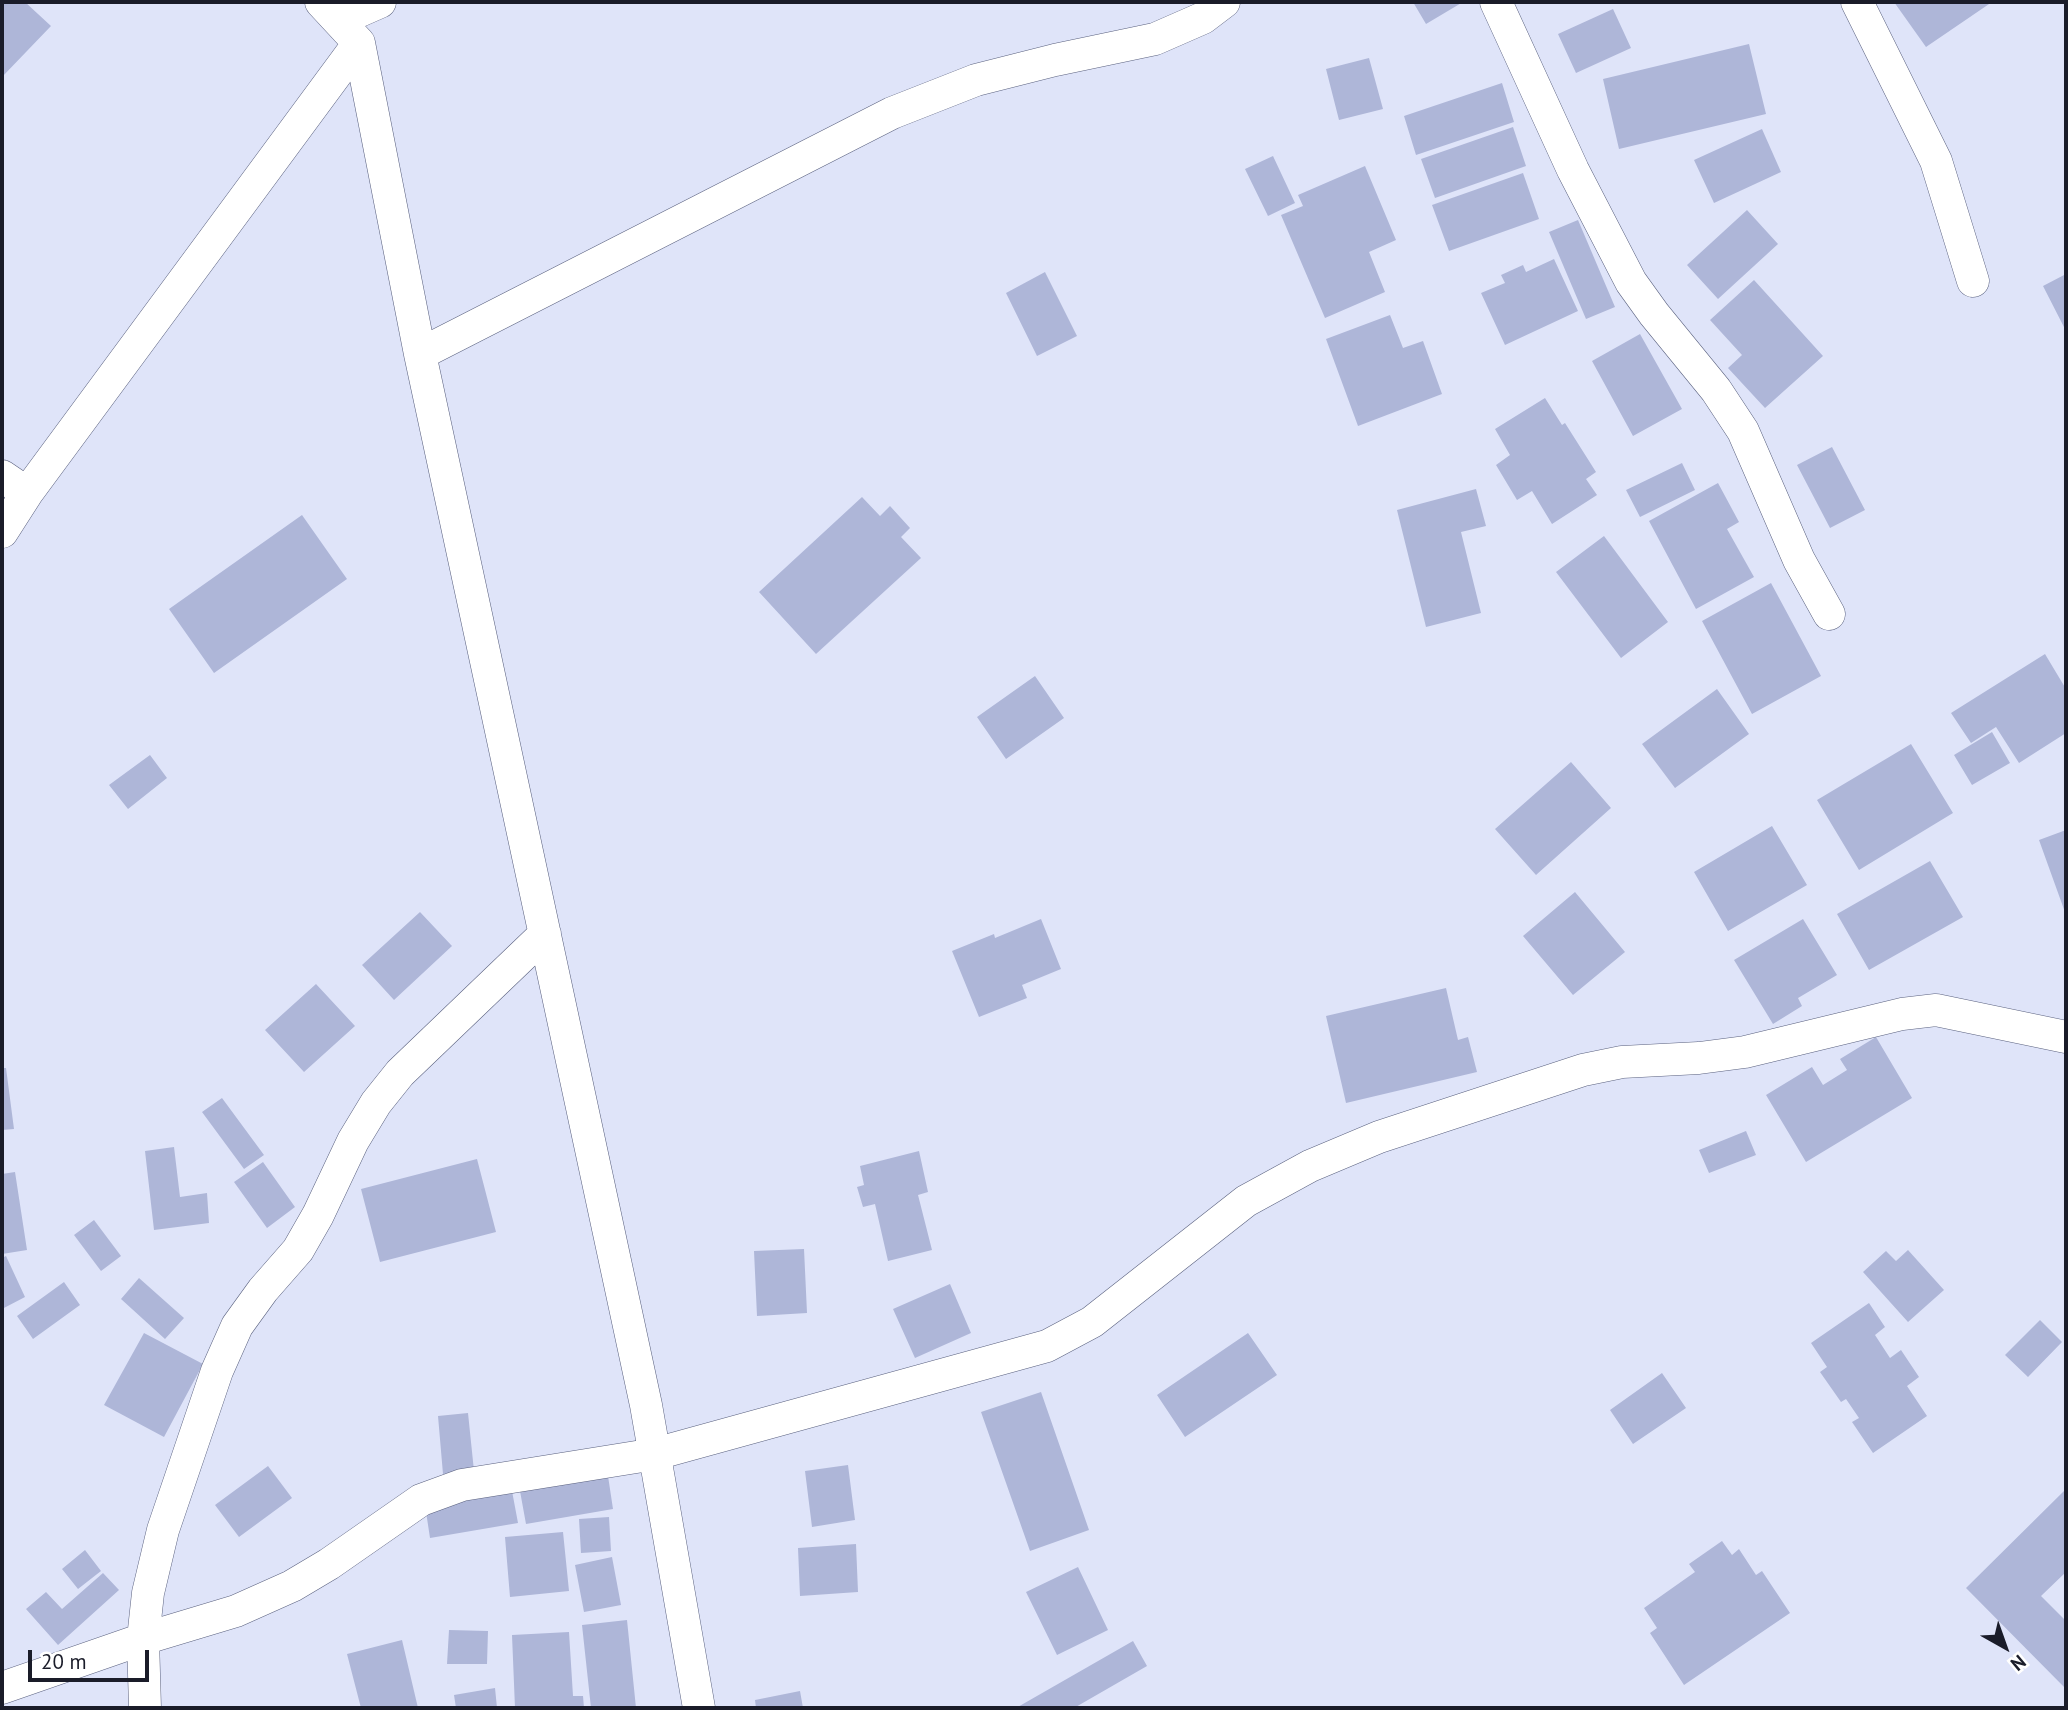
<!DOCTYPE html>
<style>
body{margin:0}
#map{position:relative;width:2068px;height:1710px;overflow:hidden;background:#dfe4f9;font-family:"PT Sans",sans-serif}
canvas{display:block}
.frame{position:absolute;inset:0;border:4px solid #1a1c29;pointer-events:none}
.north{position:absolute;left:1970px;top:1612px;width:70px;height:70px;-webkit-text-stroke:5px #fff;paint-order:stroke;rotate:140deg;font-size:19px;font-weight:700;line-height:28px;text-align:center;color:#1a1c29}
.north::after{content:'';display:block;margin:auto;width:24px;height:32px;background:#1a1c29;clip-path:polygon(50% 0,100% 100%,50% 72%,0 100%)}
.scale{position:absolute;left:28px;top:1650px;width:121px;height:32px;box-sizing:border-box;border:4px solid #1a1c29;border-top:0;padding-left:9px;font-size:21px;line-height:24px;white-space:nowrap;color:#1a1c29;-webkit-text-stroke:5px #fff;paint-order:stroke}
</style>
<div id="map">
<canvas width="2068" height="1710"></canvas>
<div class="frame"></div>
<div class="north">N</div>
<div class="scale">20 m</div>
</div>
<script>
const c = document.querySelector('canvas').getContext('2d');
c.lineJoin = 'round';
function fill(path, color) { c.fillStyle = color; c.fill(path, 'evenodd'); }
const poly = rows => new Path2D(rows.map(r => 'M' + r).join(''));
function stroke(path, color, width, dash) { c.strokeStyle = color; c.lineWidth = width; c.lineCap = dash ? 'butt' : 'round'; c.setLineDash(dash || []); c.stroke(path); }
fill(poly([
 [2,2,25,2,51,26,2,77],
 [1413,2,1463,2,1426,24],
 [1894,2,1992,2,1926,47],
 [1613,9,1631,48,1576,73,1558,34],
 [1749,44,1766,114,1619,149,1603,79],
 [1369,58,1383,109,1339,120,1326,69],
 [1502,83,1514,122,1416,155,1404,116],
 [1513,127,1526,166,1435,198,1421,159],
 [1762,129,1781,172,1714,203,1694,160],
 [1273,156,1295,203,1268,216,1245,169],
 [1365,166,1396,240,1369,252,1385,292,1325,318,1281,215,1303,206,1298,195],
 [1523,173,1539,219,1449,251,1432,205],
 [1747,210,1778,244,1718,299,1687,265],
 [1578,220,1615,307,1586,319,1549,232],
 [1554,259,1578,311,1505,345,1481,293,1505,283,1501,275,1523,265,1526,272],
 [1045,272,1077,336,1037,356,1006,293],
 [2066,274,2066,331,2043,286],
 [1754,280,1823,356,1765,408,1728,368,1742,355,1710,320],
 [1390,315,1403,348,1423,341,1442,394,1358,426,1326,339],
 [1640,334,1682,409,1633,436,1592,361],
 [1545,398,1562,425,1565,423,1596,472,1586,479,1597,495,1552,524,1532,491,1517,500,1496,465,1510,455,1495,429],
 [1832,447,1865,510,1830,528,1797,465],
 [1682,463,1695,490,1640,517,1626,490],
 [1718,483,1739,522,1727,529,1754,577,1696,609,1649,521],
 [1476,489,1486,526,1461,532,1481,613,1426,627,1397,510],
 [862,497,880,516,890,506,910,528,901,537,921,558,816,654,759,592],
 [302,515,347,579,214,673,169,609],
 [1604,536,1668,622,1621,658,1556,572],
 [1771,583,1821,676,1752,714,1702,621],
 [2045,654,2066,689,2066,733,2019,763,1996,727,1971,743,1951,713],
 [1035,676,1064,718,1006,759,977,717],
 [1717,689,1749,734,1675,788,1642,744],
 [1992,732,2010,763,1972,785,1954,755],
 [1911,744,1953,813,1859,870,1817,800],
 [150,755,167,778,128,809,109,785],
 [1571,762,1611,808,1536,875,1495,829],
 [1772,826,1807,885,1728,931,1694,872],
 [2066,830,2066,915,2039,840],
 [1930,861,1963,917,1869,970,1837,914],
 [1575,892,1625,952,1573,995,1523,936],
 [420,912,452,946,394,1000,362,965],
 [1041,919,1061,969,1022,985,1027,998,979,1017,952,951,994,934,995,938],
 [1803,919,1837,975,1798,998,1802,1006,1773,1024,1734,960],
 [316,984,355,1026,304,1072,265,1030],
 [1446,988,1458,1040,1468,1037,1477,1072,1346,1103,1326,1016],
 [1876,1037,1912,1098,1806,1162,1766,1095,1812,1067,1823,1085,1847,1070,1840,1059],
 [2,1068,6,1068,14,1129,2,1130],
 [222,1098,264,1155,244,1169,202,1112],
 [1746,1131,1756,1155,1709,1173,1699,1150],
 [174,1147,180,1197,207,1193,209,1223,154,1230,145,1151],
 [919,1151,928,1192,918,1195,932,1250,888,1261,875,1204,863,1207,857,1187,864,1185,860,1166],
 [477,1159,496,1232,380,1262,361,1189],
 [263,1162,295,1207,267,1228,234,1182],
 [15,1172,27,1250,2,1254,2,1174],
 [94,1220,121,1256,101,1271,74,1235],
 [804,1249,807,1313,757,1316,754,1251],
 [1908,1250,1944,1290,1908,1322,1863,1272,1886,1251,1896,1261],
 [6,1256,25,1297,2,1309,2,1258],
 [139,1278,184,1318,165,1339,121,1299],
 [64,1282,80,1305,33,1339,17,1316],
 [950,1284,971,1333,915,1358,893,1309],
 [1869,1303,1885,1327,1875,1335,1890,1358,1901,1350,1919,1377,1907,1386,1927,1416,1873,1453,1852,1422,1859,1418,1846,1399,1841,1402,1820,1372,1827,1367,1811,1343],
 [2040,1320,2062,1342,2028,1377,2005,1355],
 [144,1333,203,1364,164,1437,104,1405],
 [1248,1333,1277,1375,1185,1437,1157,1395],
 [1662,1373,1686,1408,1633,1444,1610,1410],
 [1041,1392,1089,1530,1030,1551,981,1412],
 [468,1413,474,1471,443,1474,438,1416],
 [848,1465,855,1520,812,1527,805,1471],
 [268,1466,292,1498,239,1537,215,1505],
 [608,1476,613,1509,526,1524,520,1491],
 [2066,1489,2066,1572,2041,1596,2066,1621,2066,1689,1966,1588],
 [512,1491,518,1523,430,1538,425,1505],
 [609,1517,611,1551,581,1553,579,1519],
 [563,1532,569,1591,510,1597,505,1537],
 [1722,1541,1732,1555,1739,1549,1756,1575,1762,1571,1790,1613,1684,1685,1650,1633,1657,1628,1644,1608,1695,1572,1689,1564],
 [856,1544,858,1592,800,1596,798,1548],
 [85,1550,101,1571,78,1589,62,1569],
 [612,1557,621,1605,584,1612,575,1565],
 [1078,1567,1108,1630,1057,1655,1026,1592],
 [103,1573,119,1590,58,1645,26,1609,46,1592,62,1609],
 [627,1620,636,1708,591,1708,582,1625],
 [449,1630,488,1631,487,1664,447,1664],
 [569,1632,573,1696,583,1696,584,1708,515,1708,512,1635],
 [402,1640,418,1708,361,1708,347,1654],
 [1133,1641,1147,1666,1074,1708,1016,1708],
 [495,1688,497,1708,456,1708,454,1695],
 [800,1691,803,1708,756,1708,755,1700]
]), '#aeb6d8');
const minor = poly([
 [321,2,359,43,420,354,646,1405,699,1708],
 [1496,2,1573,170,1631,282,1654,314,1716,390,1743,431,1799,560,1829,614],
 [1857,2,1936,161,1973,281],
 [339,20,380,2],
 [420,354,892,113,976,80,1055,60,1155,39,1203,18,1224,2],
 [2,476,27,493],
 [2,532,27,493,359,43],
 [2,1688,143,1639,236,1611,292,1586,329,1564,421,1500,462,1485,655,1454,1047,1346,1092,1322,1246,1201,1310,1166,1379,1137,1583,1070,1622,1062,1699,1058,1745,1052,1902,1014,1936,1010,2066,1037],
 [145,1708,143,1639,148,1593,163,1530,217,1371,237,1326,263,1290,298,1250,318,1215,353,1141,376,1103,400,1073,545,934]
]);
stroke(minor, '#5a617f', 33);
stroke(minor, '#fff', 32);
</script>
